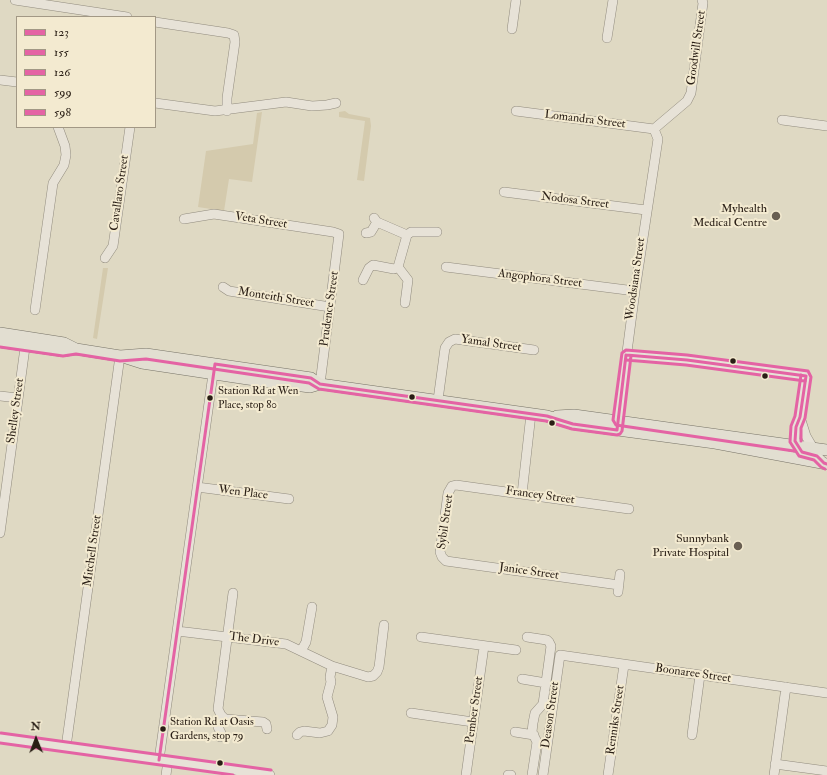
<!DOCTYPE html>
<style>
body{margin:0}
#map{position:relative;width:827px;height:775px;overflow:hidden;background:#dfd9c3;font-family:"IM FELL Double Pica",serif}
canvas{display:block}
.legend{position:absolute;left:16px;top:16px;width:140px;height:112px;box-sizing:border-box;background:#f3ead0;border:1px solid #a29885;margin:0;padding:5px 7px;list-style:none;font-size:12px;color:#291e15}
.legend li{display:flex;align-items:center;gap:8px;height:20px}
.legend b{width:20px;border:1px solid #a29885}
.north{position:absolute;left:16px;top:719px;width:40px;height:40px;-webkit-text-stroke:3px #f3ead0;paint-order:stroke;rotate:359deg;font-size:11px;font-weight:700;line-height:16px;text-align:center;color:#291e15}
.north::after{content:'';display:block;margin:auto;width:14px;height:18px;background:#291e15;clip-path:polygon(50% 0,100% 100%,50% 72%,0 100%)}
</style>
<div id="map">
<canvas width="827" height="775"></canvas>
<ul class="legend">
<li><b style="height:5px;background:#e463a4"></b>123</li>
<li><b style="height:5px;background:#e463a4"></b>155</li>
<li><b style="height:5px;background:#e463a4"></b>126</li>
<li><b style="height:5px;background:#e463a4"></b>599</li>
<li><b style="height:5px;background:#e463a4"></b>598</li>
</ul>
<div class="north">N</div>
</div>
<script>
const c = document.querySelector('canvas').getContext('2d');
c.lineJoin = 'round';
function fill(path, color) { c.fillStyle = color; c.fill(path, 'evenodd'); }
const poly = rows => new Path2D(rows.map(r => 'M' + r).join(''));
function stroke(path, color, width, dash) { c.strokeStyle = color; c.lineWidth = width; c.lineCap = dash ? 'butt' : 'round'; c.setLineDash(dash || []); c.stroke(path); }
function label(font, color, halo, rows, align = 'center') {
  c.font = font + ' "IM FELL Double Pica",serif'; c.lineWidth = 4; c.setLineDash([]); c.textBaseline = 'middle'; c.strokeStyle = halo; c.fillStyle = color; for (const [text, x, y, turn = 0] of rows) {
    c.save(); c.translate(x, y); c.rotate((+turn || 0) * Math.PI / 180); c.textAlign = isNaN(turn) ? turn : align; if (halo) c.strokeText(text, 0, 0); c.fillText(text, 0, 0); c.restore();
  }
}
fill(poly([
 [345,111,349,114,370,118,371,126,364,181,357,180,365,121,339,117,339,112],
 [262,112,252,182,229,179,224,211,198,207,206,151,253,144,257,113],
 [103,268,108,268,97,339,93,338]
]), '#d4caad');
const minor = poly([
 [15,0,127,17],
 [155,22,228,33,234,35,235,42,227,98,227,111],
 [512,29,516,0],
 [607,38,613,0],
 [0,80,17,82],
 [155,103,215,111,286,102,312,106,327,105,336,103],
 [516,111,654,129],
 [782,120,827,126],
 [654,129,687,101,691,93,703,3,702,0],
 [504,192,646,210],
 [374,218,377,222,407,235],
 [184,219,214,214,333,232,339,234,320,384],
 [366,233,371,232,377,222],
 [105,258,113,246,130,127],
 [446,267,635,291],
 [363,280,369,268,373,265,394,269,398,267],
 [223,287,229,291,330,307],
 [405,303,408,280,398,267,407,235,411,232,437,232],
 [35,310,53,183,64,165,66,155,65,146,58,127],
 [626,355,687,360,806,376,800,417,796,427,795,439,797,446,802,452,817,456,824,463],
 [0,396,18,398],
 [438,400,445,348,449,342,455,339,534,350],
 [800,417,806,436,813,448],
 [617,428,635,291,658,139,654,129],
 [197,487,289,499],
 [522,494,531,414],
 [0,533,26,340],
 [619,585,446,561,442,557,440,552,448,493,452,486,456,485,629,509],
 [618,592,620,574],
 [233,593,218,709,221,715,225,719,263,722,266,724,267,729],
 [177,631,286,644,332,666,368,677,373,676,377,672,379,667,384,625],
 [421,637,516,650],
 [527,637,547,640,549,642,551,646,543,704,535,713,533,723,532,732,537,742,532,775],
 [301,651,306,642,312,607],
 [522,679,546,683],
 [411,713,473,722],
 [515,732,534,735],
 [297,735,300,732,304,731,320,733,328,731,332,725,333,717,327,697,331,682,330,677,332,666],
 [692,735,700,675],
 [220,737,221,733,218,727,223,717],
 [0,738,270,775],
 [66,747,120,356],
 [159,760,214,367],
 [775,764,827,771],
 [166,775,168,761],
 [466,775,484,646],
 [508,775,511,775],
 [543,775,560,655,827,693],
 [608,775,624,665],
 [774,775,786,687]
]);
const major = poly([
 [0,333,64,343,76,349,120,356,142,363,248,379,310,387,320,384],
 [0,342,63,351,76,349],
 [120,356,146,354,311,378,320,384,547,416,573,424,715,443,827,464],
 [557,416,574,415,827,450]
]);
stroke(minor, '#918b7e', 10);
stroke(major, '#777367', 12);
stroke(minor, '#e7e2d7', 9);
stroke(major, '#e2ded1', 11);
stroke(poly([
 [626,355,687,360,806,376],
 [806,376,800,417,796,427,795,441,802,452,817,456,824,463,827,464],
 [159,760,215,364,311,378,320,384,547,416,573,424,617,430,626,355]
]), '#e463a4', 3);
stroke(poly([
 [0,347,63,356,76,354,120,361,146,359,309,383,319,389,546,421,572,429,617,435,620,434,622,431,631,356],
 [626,360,686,365,805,381],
 [801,375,795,416,791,426,790,442,799,456,814,460,821,467,825,469]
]), '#e463a4', 3);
stroke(poly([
 [794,451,616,425,613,420,622,353,626,350,687,355,808,371,811,377,805,418,801,428,801,441]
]), '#e463a4', 3);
stroke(poly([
 [0,743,233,775]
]), '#e463a4', 3);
stroke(poly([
 [1,733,271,770]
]), '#e463a4', 3);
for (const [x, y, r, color] of [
 [776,216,5,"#695f52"],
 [733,361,3.5,"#291e15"],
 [765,376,3.5,"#291e15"],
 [412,397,3.5,"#291e15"],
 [210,398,3.5,"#291e15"],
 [552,423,3.5,"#291e15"],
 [738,546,5,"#695f52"],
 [163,729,3.5,"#291e15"],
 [220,763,3.5,"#291e15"]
]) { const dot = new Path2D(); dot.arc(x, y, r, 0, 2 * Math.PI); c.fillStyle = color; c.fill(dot); stroke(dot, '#f3ead0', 1.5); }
label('11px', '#291e15', '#f3ead0', [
 ["Station Rd at Wen",218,392],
 ["Place, stop 80",218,406],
 ["Station Rd at Oasis",170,723],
 ["Gardens, stop 79",170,737]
], 'left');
label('12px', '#291e15', '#f3ead0', [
 ["Goodwill Street",697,48,-82],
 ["Lomandra Street",585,120,7],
 ["Cavallaro Street",120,193,-82],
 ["Nodosa Street",575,201,7],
 ["Veta Street",261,221,9],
 ["Angophora Street",540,279,7],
 ["Woodsiana Street",636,279,-82],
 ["Monteith Street",276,298,9],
 ["Prudence Street",330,309,-82],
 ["Yamal Street",491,344,8],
 ["Shelley Street",16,411,-82],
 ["Wen Place",243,493,7],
 ["Francey Street",540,496,8],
 ["Sybil Street",446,522,-82],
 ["Mitchell Street",93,551,-82],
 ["Janice Street",529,572,8],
 ["The Drive",254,640,7],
 ["Boonaree Street",693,674,8],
 ["Pember Street",475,710,-82],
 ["Deason Street",551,715,-82],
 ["Renniks Street",616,720,-82]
]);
label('12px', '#291e15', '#f3ead0', [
 ["Myhealth",767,209],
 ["Medical Centre",767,223],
 ["Sunnybank",729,539],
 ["Private Hospital",729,553]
], 'right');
</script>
